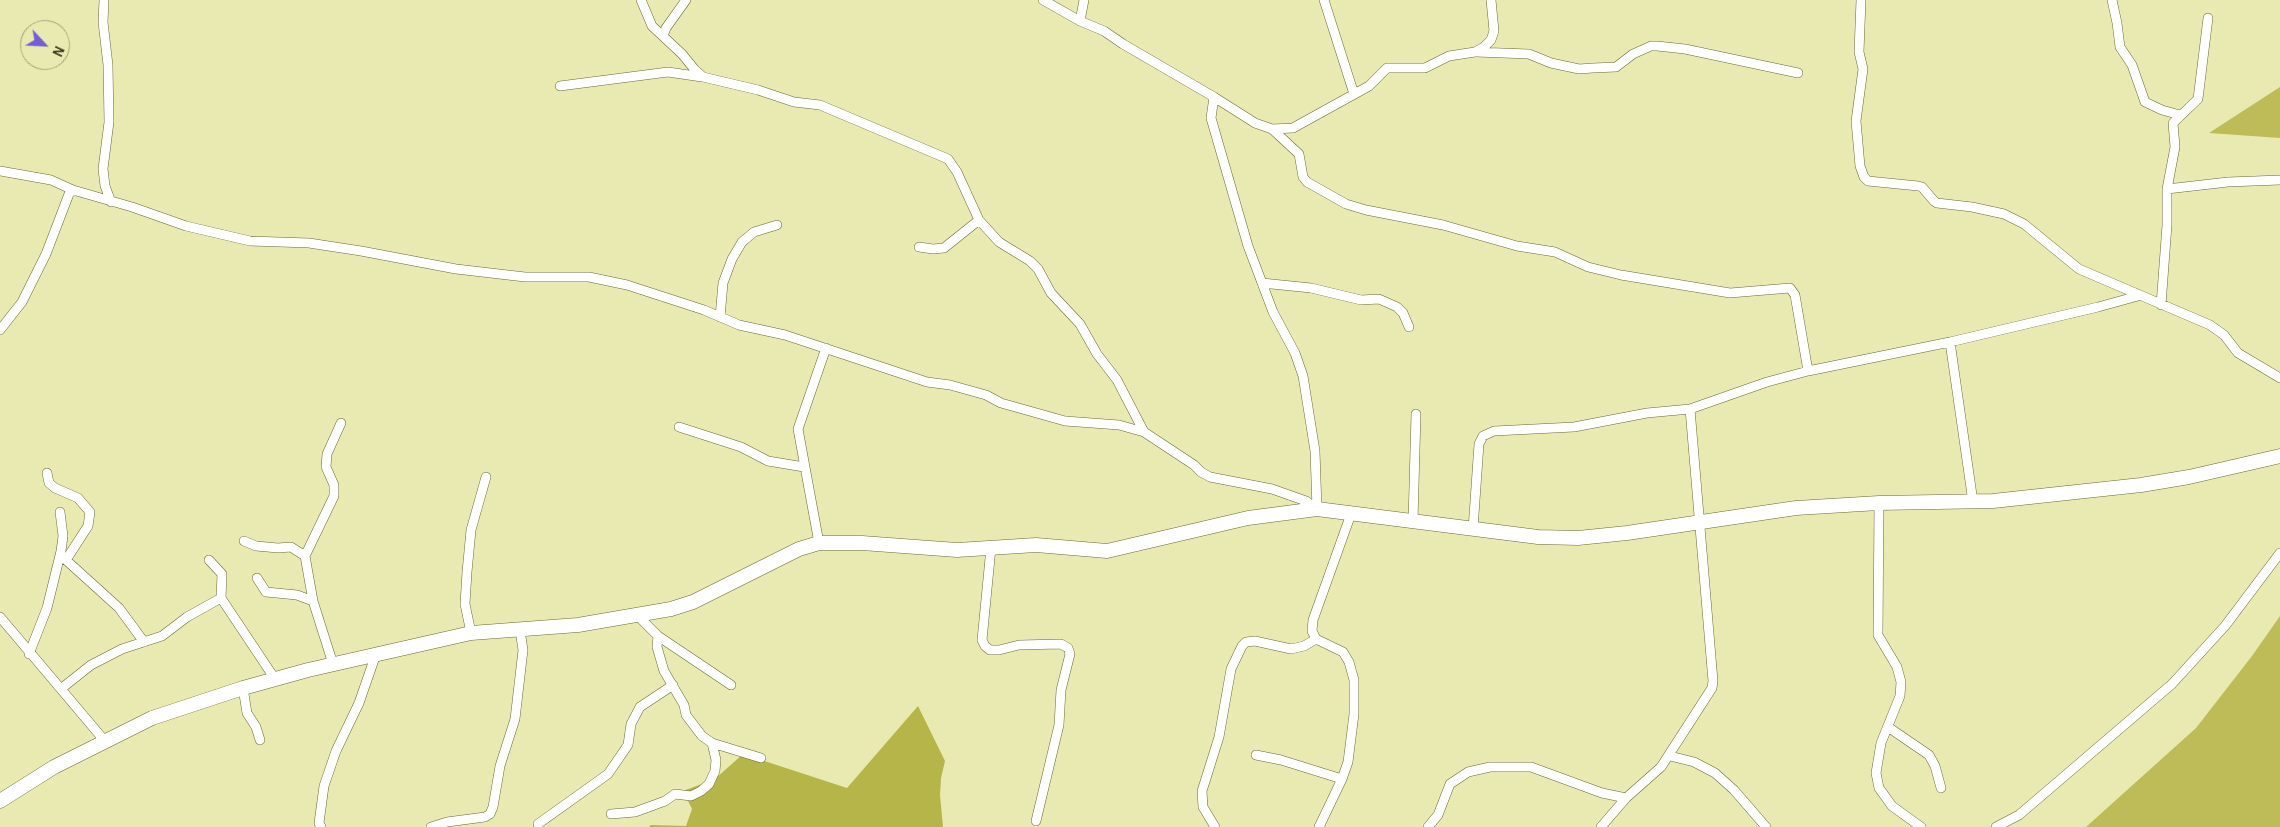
<!DOCTYPE html>
<style>
body{margin:0}
#map{position:relative;width:2280px;height:827px;overflow:hidden;background:#e9eab1;font-family:"Alegreya Sans",sans-serif}
canvas{display:block}
.north{position:absolute;left:20px;top:20px;width:50px;height:50px;box-sizing:border-box;background:#e9eab1;border:1px solid #a2a378;border-radius:50%;rotate:115deg;font-size:14px;font-weight:700;line-height:20px;text-align:center;color:#383822}
.north::after{content:'';display:block;margin:auto;width:18px;height:22px;background:#755dd7;clip-path:polygon(50% 0,100% 100%,50% 72%,0 100%)}
</style>
<div id="map">
<canvas width="2280" height="827"></canvas>
<div class="north">N</div>
</div>
<script>
const c = document.querySelector('canvas').getContext('2d');
c.lineJoin = 'round';
function fill(path, color) { c.fillStyle = color; c.fill(path, 'evenodd'); }
const poly = rows => new Path2D(rows.map(r => 'M' + r).join(''));
function stroke(path, color, width, dash) { c.strokeStyle = color; c.lineWidth = width; c.lineCap = dash ? 'butt' : 'round'; c.setLineDash(dash || []); c.stroke(path); }
fill(poly([
 [2280,87,2280,138,2209,133],
 [2280,616,2280,827,2086,827,2196,728,2252,656]
]), '#bdbc58');
fill(poly([
 [918,706,945,761,941,778,940,795,943,827,649,827,651,825,686,826,692,809,683,791,715,779,743,754,847,788]
]), '#b6b54a');
const street = poly([
 [104,0,103,22,108,65,109,122,103,169,105,186,111,202],
 [641,0,652,26,682,54,695,70,703,77,758,90,794,102,820,105,948,159,957,172,979,220,999,242,1030,261,1038,269,1051,293,1080,324,1097,354,1117,380,1144,432],
 [1043,0,1080,21,1104,31,1123,44,1214,97],
 [1324,0,1354,94],
 [1861,0,1859,52,1863,69,1856,121,1860,166,1864,177,1868,181,1918,186,1922,187,1934,201,1937,203,1972,207,2004,214,2024,224,2079,269,2210,325,2224,335,2238,353,2280,378],
 [2112,0,2117,23,2120,47,2132,65,2145,102,2162,110,2180,115],
 [1080,21,1084,0],
 [663,36,666,28,686,0],
 [1476,52,1529,54,1551,63,1579,69,1593,68,1616,67,1633,54,1651,46,1657,46,1685,49,1798,73],
 [560,86,668,72,702,77],
 [1272,129,1299,154,1303,177,1307,182,1346,204,1366,210,1443,225,1517,246,1555,252,1588,267,1621,275,1730,293,1790,288,1795,295,1808,371],
 [0,171,51,180,73,190,132,207,186,226,250,241,309,243,361,251,456,269,525,277,589,277,627,285,704,310,739,325,785,335,927,382,950,385,986,395,1001,403,1065,421,1119,425,1144,432,1194,465,1201,472,1210,477,1272,489,1306,501,1317,509],
 [2167,189,2228,182,2280,180],
 [919,247,933,249,944,248,979,220],
 [1262,283,1311,288,1361,300,1379,299,1397,307,1403,313,1409,327],
 [2161,305,2167,225,2167,189,2175,147,2173,123,2198,99,2208,18],
 [720,317,723,283,732,259,742,242,754,232,777,225],
 [0,330,22,302,46,254,69,194,73,190],
 [1950,342,1973,502],
 [679,427,741,447,768,461,804,467],
 [47,473,49,483,55,488,78,498,90,512,88,526,66,560,119,608,144,642],
 [1879,503,1878,635,1897,667,1901,682,1900,696,1881,743,1876,773,1879,788,1892,806,1921,827],
 [1317,509,1315,451,1303,376,1295,353,1273,312,1248,246,1211,118,1214,97,1255,123,1272,129,1293,128,1369,86,1387,68,1425,68,1449,56,1475,52,1484,47,1491,40,1494,31,1491,0],
 [1413,521,1416,414],
 [1473,529,1479,444,1483,436,1494,431,1574,427,1647,413,1690,409,1767,382,1808,371,1950,342,2098,307,2138,296],
 [244,541,256,546,278,548,291,547,305,556],
 [819,543,798,429,826,348],
 [991,548,982,640,985,646,990,650,999,650,1019,645,1061,644,1068,648,1070,654,1061,690,1059,725,1036,821],
 [209,560,222,574,221,598,275,679],
 [257,578,266,592,297,595,313,601],
 [636,614,658,636,731,685],
 [0,617,104,740],
 [471,633,465,604,467,572,471,530,486,477],
 [658,636,657,647,664,671,684,705,686,715,702,736,712,743,761,758],
 [29,654,47,608,61,551,63,536,60,512],
 [333,664,313,601,305,556,334,496,334,485,326,467,327,454,341,423],
 [62,688,91,665,122,649,162,636,187,617,221,598],
 [243,688,247,713,256,727,260,740],
 [1888,727,1929,755,1935,766,1941,788],
 [1256,755,1281,760,1342,779],
 [1670,756,1694,762,1715,773,1734,790,1766,827],
 [611,814,635,812,665,801,675,794,691,796,701,791,709,784,715,771,716,760,712,743],
 [538,824,608,774,628,745,631,724,640,707,673,685],
 [321,827,319,823,324,786,336,751,359,703,376,654],
 [431,827,447,822,485,817,490,814,493,807,500,766,515,719,523,650,520,630],
 [1215,827,1203,807,1202,791,1219,737,1231,669,1242,646,1246,642,1255,641,1291,649,1304,646,1316,639],
 [1319,827,1342,779,1348,762,1354,714,1354,680,1349,662,1343,652,1316,639,1312,631,1313,620,1351,514],
 [1428,827,1438,815,1450,784,1468,772,1490,767,1531,767,1602,793,1626,798],
 [1601,827,1626,798,1661,767,1712,688,1713,681,1690,409],
 [1996,827,2019,815,2172,684,2225,626,2280,553]
]);
const secondary = poly([
 [0,801,54,767,152,718,243,688,308,670,471,633,578,625,671,609,693,602,799,549,819,543,862,543,957,550,1036,545,1107,551,1248,518,1317,509,1538,537,1578,538,1627,533,1796,508,1879,503,1993,501,2141,485,2189,477,2280,456]
]);
stroke(street, '#6a6a35', 10);
stroke(secondary, '#6a6a35', 15);
stroke(street, '#fff', 9);
stroke(secondary, '#fff', 14);
</script>
